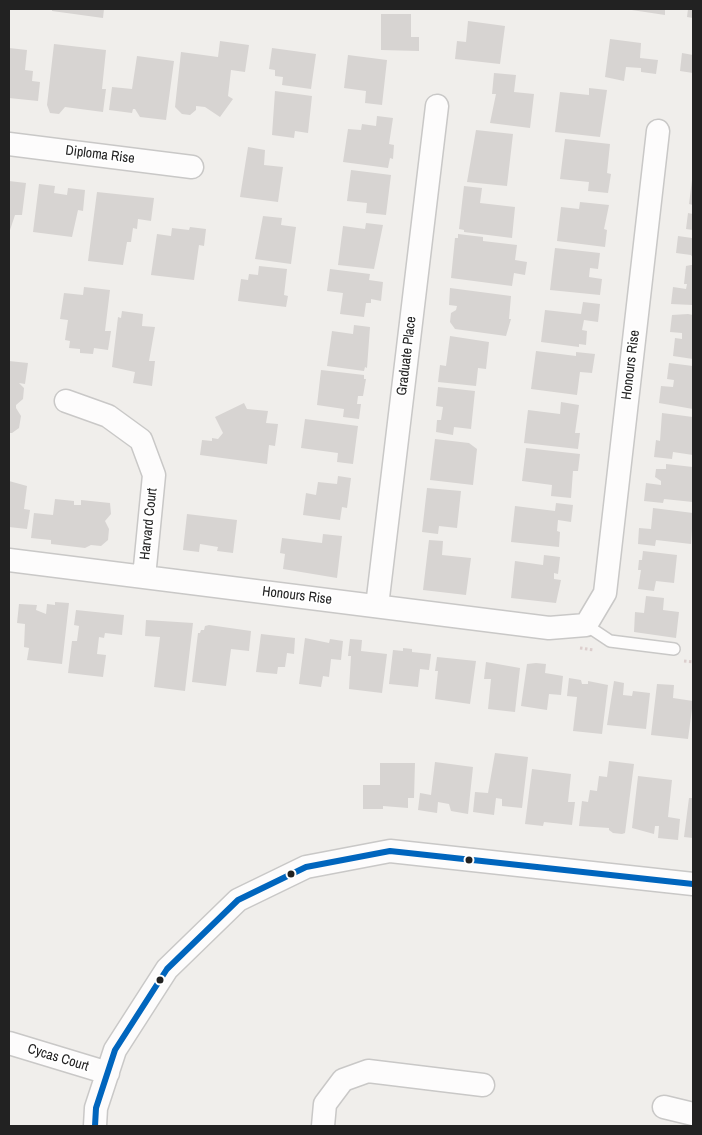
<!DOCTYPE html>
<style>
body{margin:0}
#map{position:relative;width:702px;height:1135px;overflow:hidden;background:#f0eeeb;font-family:"Archivo Narrow",sans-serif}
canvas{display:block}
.frame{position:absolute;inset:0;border:10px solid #222;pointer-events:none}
</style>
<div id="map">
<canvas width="702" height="1135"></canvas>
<div class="frame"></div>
</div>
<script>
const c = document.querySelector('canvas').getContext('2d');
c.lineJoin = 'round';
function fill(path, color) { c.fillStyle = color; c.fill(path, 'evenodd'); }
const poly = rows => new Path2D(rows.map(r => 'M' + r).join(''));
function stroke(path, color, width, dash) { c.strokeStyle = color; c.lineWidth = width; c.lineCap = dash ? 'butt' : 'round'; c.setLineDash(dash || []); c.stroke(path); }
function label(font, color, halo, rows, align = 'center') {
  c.font = font + ' "Archivo Narrow",sans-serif'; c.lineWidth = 4; c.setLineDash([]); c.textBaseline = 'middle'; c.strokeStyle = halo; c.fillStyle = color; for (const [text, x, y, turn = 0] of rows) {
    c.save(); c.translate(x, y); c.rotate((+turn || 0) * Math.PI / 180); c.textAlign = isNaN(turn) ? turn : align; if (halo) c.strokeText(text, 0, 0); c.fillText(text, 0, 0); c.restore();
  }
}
fill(poly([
 [52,9,104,9,103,18,52,11],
 [625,9,665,9,665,15],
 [688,9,693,9,693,18,687,17],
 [381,14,411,14,411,37,419,37,419,51,381,50],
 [468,21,505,26,500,64,455,59,457,41,466,42],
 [610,39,641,43,640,58,658,60,656,74,641,72,641,68,626,67,624,81,605,77],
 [220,41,249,45,245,72,231,70,228,96,233,99,220,117,205,107,196,106,196,110,190,115,182,114,175,107,181,52,218,57],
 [54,44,106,50,102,89,106,89,103,112,65,107,59,114,50,113,47,105],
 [9,48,27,50,25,70,33,71,32,81,40,82,38,101,9,98],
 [272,48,316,54,311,89,282,85,283,77,275,76,275,70,269,69],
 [682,53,693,55,693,73,680,71],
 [348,55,387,60,382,105,365,103,366,91,344,88],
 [137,56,174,61,166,120,140,117,135,109,133,109,132,113,109,110,112,87,132,89],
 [494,73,516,75,514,92,534,94,530,128,490,123,496,94,492,94],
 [589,88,607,90,600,137,555,132,560,92,589,95],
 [275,91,312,96,308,133,295,131,294,138,272,135],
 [377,116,393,118,389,144,394,145,393,159,390,158,388,168,343,162,348,129,361,130,362,124,376,126],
 [476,130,513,134,507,186,467,182],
 [565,139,610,144,607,173,611,174,608,193,588,191,589,182,560,179],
 [248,147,265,150,264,165,283,167,278,202,240,197],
 [351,170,391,175,386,215,366,213,367,203,347,201],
 [692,180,693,180,693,205,689,204],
 [9,181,26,183,22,215,15,215,10,230],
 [39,184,55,186,54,193,67,195,68,188,85,190,83,211,78,210,72,237,33,232],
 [464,186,482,188,480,203,515,207,512,238,464,232,464,230,459,229],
 [97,192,154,198,151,221,138,219,137,229,133,228,131,242,127,242,123,265,88,261],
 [580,202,609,205,604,229,607,230,605,247,557,241,561,207,579,209],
 [688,213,693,214,693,230,686,229],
 [263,216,282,218,281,225,296,227,291,264,255,259],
 [366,223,383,225,374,269,338,265,343,226,365,229],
 [190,227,206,229,204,246,199,245,194,280,151,275,157,234,171,236,172,228,189,230],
 [458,234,483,237,483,241,517,245,515,260,527,262,525,275,514,273,512,286,451,278,455,238,458,238],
 [692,234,693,258,691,255,676,253,678,236,692,238],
 [555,248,600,253,598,269,590,268,589,277,602,279,600,295,550,290],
 [691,265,693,265,693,305,671,304,673,287,686,289,687,284,684,284,686,266],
 [259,266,287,269,284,295,288,296,286,307,238,301,241,279,248,280,249,274,258,275],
 [330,269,370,274,369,280,383,282,381,301,371,299,371,303,366,303,364,317,340,314,343,293,327,291],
 [84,287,110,290,105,331,111,331,108,350,94,348,93,354,80,353,80,349,69,348,70,341,65,340,68,320,60,319,64,293,83,295],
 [450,288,511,296,509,319,511,319,506,336,455,329,450,322,451,313,456,310,457,306,449,305],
 [583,302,600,304,598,322,584,320,582,330,587,331,586,345,579,344,579,347,541,342,545,310,581,314],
 [122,311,143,314,142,326,155,327,149,361,155,361,152,386,133,383,135,372,112,367,118,317,121,318],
 [688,314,693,315,693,359,673,356,675,338,682,339,682,333,670,332,672,315],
 [354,325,370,327,367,368,365,367,364,371,327,366,332,331,353,334],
 [450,336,489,342,486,369,478,368,476,386,438,382,440,365,446,366],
 [536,351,576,356,576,352,595,354,592,373,580,372,577,395,531,389],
 [9,361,28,363,25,384,19,383,24,388,23,399,16,405,16,408,21,416,19,428,12,433,9,433],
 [669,363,693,366,693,409,659,403,661,386,673,387,674,380,667,379],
 [321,370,364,375,364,379,366,379,363,396,358,396,357,404,361,404,359,419,343,417,344,409,317,405],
 [438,387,475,391,471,429,454,427,453,435,436,432,437,420,441,420,443,407,436,406],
 [561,402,579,405,575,433,580,433,578,449,524,443,528,410,560,414],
 [244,403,247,409,268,411,266,423,278,424,275,446,269,445,267,464,200,455,202,440,212,441,212,438,218,439,223,433,215,417],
 [662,413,693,417,693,455,673,452,672,459,654,457,656,440,660,441],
 [305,419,358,426,353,464,337,462,338,453,301,448],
 [435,439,469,443,477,449,473,485,430,480],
 [526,448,580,454,578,471,573,471,571,498,551,496,552,485,522,481],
 [666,464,693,467,693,502,664,499,663,503,644,501,646,483,661,485,661,481,655,477,656,469,666,469],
 [338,476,351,478,347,508,342,507,340,520,303,515,306,493,316,495,318,482,337,484],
 [9,481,27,486,24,509,30,510,27,529,9,527],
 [427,488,461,491,457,528,439,526,438,534,422,532],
 [55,499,74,501,74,505,81,505,81,500,110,503,111,514,105,521,109,529,108,540,101,546,91,545,85,548,51,544,51,540,31,538,34,513,53,515],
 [556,503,573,505,571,522,558,520,557,531,560,532,559,547,511,542,515,506,555,511],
 [653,508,693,513,691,544,656,540,655,546,638,544,639,528,651,529],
 [187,514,237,520,233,553,217,551,218,547,200,544,199,552,183,550],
 [323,534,342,536,337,578,283,569,285,554,280,553,282,538,322,543],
 [429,540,443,541,442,555,471,558,466,595,423,590],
 [643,551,677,555,674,583,656,581,654,591,638,589,641,570,638,570,639,560,642,560],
 [544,555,560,557,558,574,554,573,554,579,561,580,556,603,511,598,515,561,543,565],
 [646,596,664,598,663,610,679,612,676,638,634,632,635,612,644,613],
 [55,602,69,603,62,664,27,660,29,648,24,647,25,624,17,623,19,604,37,605,36,610,46,614,47,604,55,605],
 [76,610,124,615,122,635,105,633,104,638,99,637,97,654,106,655,103,677,68,673,72,641,77,641,79,626,74,625],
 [146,620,193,623,185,691,154,687,160,637,145,636],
 [209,625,251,631,249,651,231,649,226,686,192,682,198,633,200,633,201,630,204,630,205,626],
 [261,634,295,638,294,654,287,653,285,667,278,667,277,674,256,672],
 [305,638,329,643,330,639,343,641,341,660,331,659,329,677,323,676,321,687,299,684],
 [350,639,362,640,361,651,387,654,382,693,349,689,351,656,348,656],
 [403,648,412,649,412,652,431,654,429,670,420,669,418,687,389,684,393,650,403,651],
 [437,657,476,661,470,704,435,699,438,671,435,671],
 [486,662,520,668,515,712,488,709,491,679,484,679],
 [536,663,546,664,545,673,563,676,561,695,549,694,547,710,521,706,527,664],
 [569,678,581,680,582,684,588,684,588,681,608,685,602,734,573,731,577,697,567,696],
 [614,681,624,683,623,695,632,696,633,691,650,693,646,729,607,725],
 [657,684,674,685,673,698,693,701,688,739,651,735],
 [495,753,528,757,522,808,502,806,502,799,496,798,494,815,473,812,475,792,488,793],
 [609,761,634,764,625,833,622,834,613,833,609,830,609,828,579,826,582,801,588,802,590,790,597,791,599,776,607,777],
 [435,762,473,767,468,814,451,811,449,804,438,802,437,813,418,810,420,793,431,795],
 [380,763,415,763,414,798,408,798,408,808,383,806,383,809,363,809,363,785,380,785],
 [532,769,571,774,568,802,575,802,572,825,544,822,543,826,525,824],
 [638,776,672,780,668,817,680,819,678,840,658,838,659,826,655,826,654,834,632,828],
 [689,798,693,798,693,838,684,837]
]), '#d7d4d2');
const service = poly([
 [586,625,610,641,674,649]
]);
const minor = poly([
 [9,144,192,167],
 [66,401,108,416,141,440,154,475,144,577],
 [9,560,549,628,586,625,605,593,658,131],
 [377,606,437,106],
 [9,1043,108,1073],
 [664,1107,693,1114],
 [95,1126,96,1108,115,1050,167,969,238,900,306,867,390,851,693,884],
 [323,1126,325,1104,343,1080,368,1071,483,1085]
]);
stroke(service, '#c9c8c7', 14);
stroke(minor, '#c9c8c7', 25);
stroke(poly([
 [580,648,594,650],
 [684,661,693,662]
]), '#dccecd', 3, [2.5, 2.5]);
stroke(service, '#fdfcfc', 11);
stroke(minor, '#fdfcfc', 22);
stroke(poly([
 [95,1126,96,1108,115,1050,167,969,238,900,306,867,390,851,693,884]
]), '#0065bd', 6);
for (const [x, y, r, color] of [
 [469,860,4.5,"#222"],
 [291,874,4.5,"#222"],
 [160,980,4.5,"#222"]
]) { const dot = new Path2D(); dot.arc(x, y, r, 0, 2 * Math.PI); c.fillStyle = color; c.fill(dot); stroke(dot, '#fff', 2); }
label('14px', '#222', '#fff', [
 ["Diploma Rise",100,155,7],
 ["Graduate Place",407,356,-83],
 ["Honours Rise",631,365,-83],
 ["Harvard Court",149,524,-84],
 ["Honours Rise",297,596,7],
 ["Cycas Court",58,1058,17]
]);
</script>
